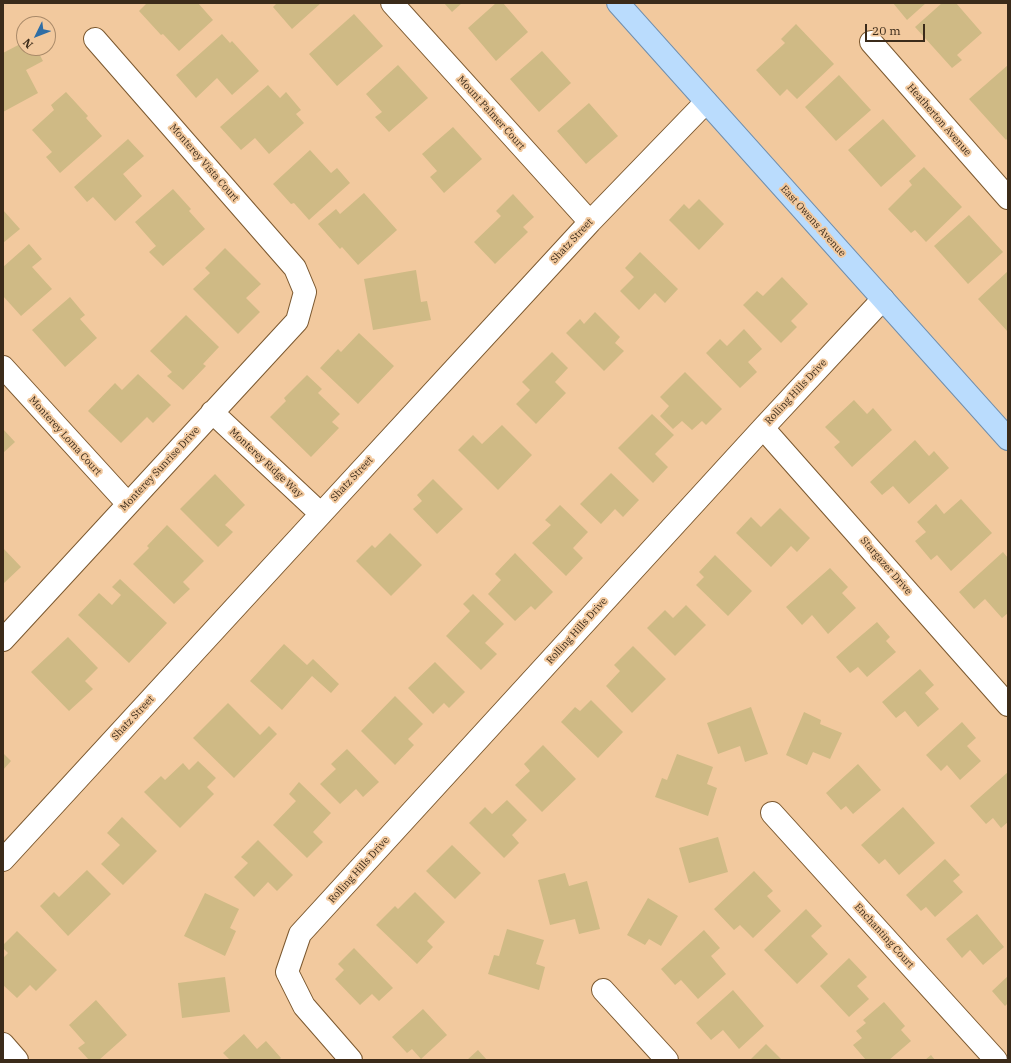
<!DOCTYPE html>
<style>
body{margin:0}
#map{position:relative;width:1011px;height:1063px;overflow:hidden;background:#f2c99e;font-family:"IBM Plex Serif",serif}
canvas{display:block}
.frame{position:absolute;inset:0;border:4px solid #3b2b1a;pointer-events:none}
.north{position:absolute;left:16px;top:16px;width:40px;height:40px;box-sizing:border-box;background:#f2c99e;border:1px solid #a98a69;border-radius:50%;rotate:227deg;font-size:11px;font-weight:700;line-height:16px;text-align:center;color:#3b2b1a}
.north::after{content:'';display:block;margin:auto;width:14px;height:18px;background:#306ea5;clip-path:polygon(50% 0,100% 100%,50% 72%,0 100%)}
.scale{position:absolute;left:865px;top:24px;width:60px;height:18px;box-sizing:border-box;border:2px solid #3b2b1a;border-top:0;padding-left:5px;font-size:12px;line-height:14px;white-space:nowrap;color:#3b2b1a;-webkit-text-stroke:3px #f2c99e;paint-order:stroke}
</style>
<div id="map">
<canvas width="1011" height="1063"></canvas>
<div class="frame"></div>
<div class="north">N</div>
<div class="scale">20 m</div>
</div>
<script>
const c = document.querySelector('canvas').getContext('2d');
c.lineJoin = 'round';
function fill(path, color) { c.fillStyle = color; c.fill(path, 'evenodd'); }
const poly = rows => new Path2D(rows.map(r => 'M' + r).join(''));
function stroke(path, color, width, dash) { c.strokeStyle = color; c.lineWidth = width; c.lineCap = dash ? 'butt' : 'round'; c.setLineDash(dash || []); c.stroke(path); }
function label(font, color, halo, rows, align = 'center') {
  c.font = font + ' "IBM Plex Serif",serif'; c.lineWidth = 4; c.setLineDash([]); c.textBaseline = 'middle'; c.strokeStyle = halo; c.fillStyle = color; for (const [text, x, y, turn = 0] of rows) {
    c.save(); c.translate(x, y); c.rotate((+turn || 0) * Math.PI / 180); c.textAlign = isNaN(turn) ? turn : align; if (halo) c.strokeText(text, 0, 0); c.fillText(text, 0, 0); c.restore();
  }
}
fill(poly([
 [147,3,198,3,213,20,179,51,163,34,161,35,139,11],
 [277,3,321,3,292,29,273,7],
 [444,3,462,3,452,12],
 [496,3,503,3,528,32,496,61,468,28],
 [893,3,926,3,907,20],
 [942,3,956,3,982,33,957,55,962,60,952,68,915,27],
 [354,14,383,46,337,86,309,54],
 [796,24,834,64,797,99,787,89,780,96,756,70,785,43,781,39],
 [222,34,230,43,232,41,259,71,232,95,217,78,196,98,176,75],
 [24,42,24,48,36,48,43,61,26,70,38,93,3,112,3,53],
 [542,51,571,83,539,112,510,79],
 [398,65,428,98,389,132,375,117,382,112,366,94],
 [1008,65,1008,138,1006,140,969,99],
 [839,75,871,110,836,141,805,107],
 [268,85,280,98,286,92,301,110,296,114,304,123,269,154,255,138,241,150,220,127],
 [66,92,88,116,86,118,102,136,60,173,46,157,52,152,32,130,54,110,51,105],
 [589,103,618,136,586,164,557,131],
 [883,119,916,156,881,187,848,150],
 [453,127,482,159,444,193,430,177,437,171,422,154],
 [128,139,144,156,123,174,142,196,115,221,93,197,87,202,74,187],
 [310,150,331,173,337,168,350,183,309,220,294,203,291,204,273,184],
 [924,167,962,207,926,242,915,230,911,233,888,209,912,185,909,181],
 [173,189,191,209,189,211,205,229,163,266,149,252,156,246,135,222],
 [364,193,397,230,358,265,342,247,340,249,318,224,336,209,340,214],
 [513,194,534,217,523,227,528,232,495,264,474,242,501,216,496,211],
 [699,199,724,224,699,250,669,220,684,204,689,209],
 [3,210,20,229,3,243],
 [969,215,1003,252,968,284,934,246],
 [29,244,42,259,32,267,52,289,21,316,3,296,3,267],
 [225,248,261,284,246,298,260,312,238,334,193,289,210,273,205,268],
 [640,252,678,289,665,303,655,293,639,310,620,291,634,277,625,268],
 [416,270,421,302,427,301,431,320,373,330,364,279],
 [1008,271,1008,332,978,299],
 [782,277,808,304,791,321,797,327,781,343,743,305,757,291,763,296],
 [70,297,85,315,80,319,97,338,65,367,32,330],
 [595,312,620,337,615,343,624,351,604,371,566,333,580,319,584,324],
 [186,315,219,347,203,364,206,366,183,390,167,376,172,372,150,351],
 [744,329,762,349,748,362,757,372,740,388,706,353,720,339,727,346],
 [359,333,394,366,358,404,320,368,338,349,341,352],
 [552,352,568,368,555,382,566,393,536,424,516,404,530,390,522,382],
 [685,372,722,409,706,425,702,421,692,430,682,421,673,429,660,416,669,406,660,397],
 [138,374,171,405,153,423,147,417,121,443,88,411,115,383,122,390],
 [307,375,322,389,318,393,340,414,332,422,339,428,311,457,270,417,286,401,284,398],
 [854,400,867,414,873,408,892,430,852,467,834,447,840,442,825,427],
 [652,414,674,435,655,454,668,467,653,483,618,448],
 [502,425,532,455,498,490,458,450,473,435,482,444],
 [3,429,15,442,3,453],
 [915,440,929,456,934,451,949,468,909,504,893,486,882,495,870,482],
 [611,473,639,500,623,517,615,509,601,524,580,504],
 [215,474,245,505,225,525,233,532,218,547,180,509],
 [433,479,463,509,437,534,413,509,422,501,417,495],
 [961,499,992,533,951,571,937,555,931,560,915,541,926,532,917,522,936,504,944,514],
 [560,505,588,532,573,548,583,558,566,576,532,543,551,525,545,520],
 [780,508,810,538,797,552,791,546,771,567,736,533,751,517,761,527],
 [167,525,204,561,183,582,190,589,174,604,133,564,149,548,147,546],
 [390,533,422,565,391,596,356,561,372,545,375,548],
 [3,548,21,567,3,584],
 [1003,552,1008,558,1008,613,1002,618,985,599,974,609,959,592],
 [515,553,553,592,535,610,531,606,515,621,488,594,501,580,495,574],
 [715,555,752,591,728,616,696,585,704,577,699,572],
 [830,568,848,587,842,593,856,608,828,634,812,615,802,625,786,607],
 [120,579,167,623,129,663,78,615,99,593,112,605,121,595,112,587],
 [473,594,504,624,485,643,497,654,481,670,446,636,470,611,463,604],
 [686,605,706,625,675,656,647,628,665,610,673,618],
 [877,622,890,637,886,641,896,652,867,677,858,667,850,673,836,657],
 [68,637,98,668,85,681,93,689,69,711,31,672],
 [284,644,307,665,313,659,339,684,331,693,312,676,282,710,250,681],
 [633,646,666,679,632,713,606,686,620,671,614,665],
 [435,662,465,692,449,708,444,703,433,714,408,688],
 [920,669,934,685,925,693,939,709,918,727,905,711,896,718,882,702],
 [395,696,423,724,408,739,414,745,395,765,361,731],
 [591,700,623,732,598,758,561,722,575,707,580,711],
 [228,703,260,735,269,726,277,734,234,778,193,738],
 [751,707,768,754,745,762,740,746,718,754,707,723],
 [804,712,821,720,820,724,842,733,830,759,813,752,807,765,786,755],
 [962,722,976,738,967,746,981,761,960,780,947,765,941,771,926,755],
 [543,745,576,779,542,812,515,785,530,771,524,764],
 [347,749,379,782,363,797,356,789,340,804,320,784,336,769,331,764],
 [3,753,11,761,3,770],
 [677,754,713,767,707,784,717,788,708,816,655,797,662,778,667,780],
 [198,761,216,778,207,787,214,794,180,828,144,792,161,776,165,780,183,763,189,770],
 [858,764,881,790,853,814,846,806,841,810,826,793],
 [1008,772,1008,822,1001,828,993,818,986,824,970,806],
 [299,782,331,813,313,832,323,842,307,858,273,825,296,801,289,794],
 [507,800,527,820,512,835,519,843,504,858,469,823,485,807,492,814],
 [903,807,935,843,899,875,885,859,879,864,861,845],
 [122,817,157,851,123,885,101,864,120,845,107,833],
 [718,837,728,872,689,883,679,848],
 [258,840,293,875,277,891,268,882,254,897,234,877,248,863,241,857],
 [452,845,481,873,455,899,426,871],
 [945,859,960,875,953,881,963,892,935,917,926,907,921,911,906,895],
 [87,870,111,894,68,936,40,906,54,892,59,897],
 [754,871,773,891,767,896,781,911,753,938,740,925,734,930,714,909],
 [565,873,569,886,587,881,600,929,579,934,575,919,550,925,538,880],
 [415,892,445,922,427,941,433,947,417,964,376,925,395,906,398,909],
 [205,893,239,909,230,928,236,931,225,956,184,936],
 [648,898,678,916,661,946,649,939,645,945,627,935],
 [806,909,822,926,811,936,828,954,797,984,764,950],
 [977,914,1004,947,983,965,970,950,962,958,946,939],
 [507,929,544,940,536,964,545,967,539,990,488,974,494,955,499,956],
 [704,930,720,948,711,956,726,974,698,999,681,980,675,985,661,969],
 [17,931,57,970,36,991,30,985,17,998,3,985,3,958,8,953,3,948,3,945],
 [354,948,393,988,379,1001,372,994,360,1005,335,979,344,970,338,964],
 [849,958,867,977,857,986,869,999,849,1017,820,986],
 [1008,976,1008,1003,1005,1006,992,991],
 [225,977,230,1012,182,1018,178,983],
 [733,990,764,1026,739,1049,723,1030,711,1040,696,1023],
 [96,1000,127,1035,99,1060,89,1060,78,1048,85,1043,69,1025],
 [884,1002,905,1026,901,1030,911,1041,889,1060,866,1060,853,1045,862,1038,856,1031,866,1023,863,1020],
 [423,1009,447,1035,421,1059,412,1049,407,1053,392,1037],
 [244,1034,257,1049,266,1041,281,1058,279,1060,230,1060,223,1053],
 [766,1044,782,1060,750,1060],
 [478,1050,487,1060,467,1060],
 [931,1055,935,1060,925,1060]
]), '#cfba85');
const minor = poly([
 [392,3,590,222],
 [871,42,1008,198],
 [3,367,128,504],
 [212,412,321,514],
 [763,428,1008,705],
 [3,640,297,321,305,292,295,268,95,39],
 [772,813,996,1060],
 [3,860,321,514,590,222,706,102],
 [603,990,667,1060],
 [3,1044,17,1060],
 [351,1060,304,1006,287,972,300,934,763,428,883,299]
]);
const major = poly([
 [618,3,1008,439]
]);
stroke(minor, '#7b582f', 24);
stroke(major, '#708eac', 24);
stroke(minor, '#fff', 22);
stroke(major, '#badcfd', 22);
label('10px', '#3b2b1a', '#f2c99e', [
 ["Mount Palmer Court",491,113,48],
 ["Heatherton Avenue",939,120,49],
 ["Monterey Vista Court",204,163,49],
 ["East Owens Avenue",813,221,48],
 ["Shatz Street",572,241,-47],
 ["Rolling Hills Drive",796,392,-47],
 ["Monterey Loma Court",65,436,48],
 ["Monterey Ridge Way",266,463,43],
 ["Monterey Sunrise Drive",160,469,-47],
 ["Shatz Street",352,479,-47],
 ["Stargazer Drive",886,566,49],
 ["Rolling Hills Drive",577,631,-48],
 ["Shatz Street",133,718,-47],
 ["Rolling Hills Drive",359,870,-48],
 ["Enchanting Court",884,936,48]
]);
</script>
